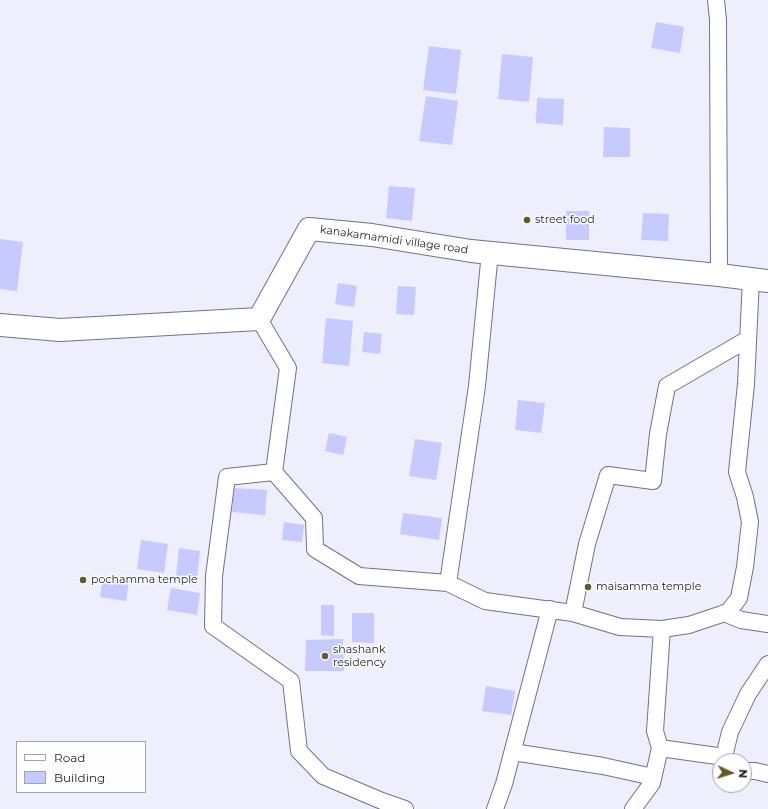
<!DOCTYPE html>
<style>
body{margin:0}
#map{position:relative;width:768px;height:809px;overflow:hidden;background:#edeffc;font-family:Montserrat,sans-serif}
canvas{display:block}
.legend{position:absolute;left:16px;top:741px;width:130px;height:52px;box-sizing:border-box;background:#fdfdfd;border:1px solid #a3a4a9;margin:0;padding:5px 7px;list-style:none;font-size:12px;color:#1d1e2a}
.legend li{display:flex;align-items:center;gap:8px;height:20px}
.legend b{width:20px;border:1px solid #a3a4a9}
.north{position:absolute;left:712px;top:753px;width:40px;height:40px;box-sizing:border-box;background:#fdfdfd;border:1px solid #a3a4a9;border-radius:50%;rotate:94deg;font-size:11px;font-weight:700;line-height:16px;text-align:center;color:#1d1e2a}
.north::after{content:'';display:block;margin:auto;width:14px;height:18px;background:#615a26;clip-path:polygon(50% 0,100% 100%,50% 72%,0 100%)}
</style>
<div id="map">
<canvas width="768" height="809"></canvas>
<ul class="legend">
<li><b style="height:5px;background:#fff"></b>Road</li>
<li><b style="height:11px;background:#c6caff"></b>Building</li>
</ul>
<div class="north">N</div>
</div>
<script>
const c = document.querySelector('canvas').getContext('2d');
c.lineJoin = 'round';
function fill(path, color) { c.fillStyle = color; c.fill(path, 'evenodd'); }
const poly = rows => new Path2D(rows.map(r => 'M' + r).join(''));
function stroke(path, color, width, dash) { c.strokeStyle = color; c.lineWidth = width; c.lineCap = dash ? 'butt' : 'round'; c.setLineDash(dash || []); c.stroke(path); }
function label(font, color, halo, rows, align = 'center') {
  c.font = font + ' Montserrat,sans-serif'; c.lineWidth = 3; c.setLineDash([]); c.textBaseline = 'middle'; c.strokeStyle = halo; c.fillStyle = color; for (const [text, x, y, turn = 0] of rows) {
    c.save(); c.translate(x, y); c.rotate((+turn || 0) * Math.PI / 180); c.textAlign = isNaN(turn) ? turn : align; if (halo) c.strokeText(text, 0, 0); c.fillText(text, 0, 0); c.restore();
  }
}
fill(poly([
 [656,22,684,27,680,53,651,48],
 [429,46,461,50,456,94,423,90],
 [502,54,533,57,529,102,498,99],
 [426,96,458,101,452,145,419,141],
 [537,98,564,99,563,125,536,123],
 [604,127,630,128,630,157,603,157],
 [389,186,415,188,412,221,386,218],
 [566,211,589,211,589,240,566,240],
 [643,213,669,214,668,241,641,240],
 [0,239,23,242,17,291,0,289],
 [338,283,357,286,354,307,335,304],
 [398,286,416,287,414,315,396,314],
 [326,318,353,321,349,366,322,363],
 [364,332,382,334,380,354,362,352],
 [518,400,545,403,541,433,515,430],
 [329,433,347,437,343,455,325,451],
 [415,439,442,443,436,480,409,476],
 [234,488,267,490,265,515,232,512],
 [403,513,442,518,439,540,400,534],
 [284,522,304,525,302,542,282,540],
 [141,540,168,544,164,573,137,569],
 [179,548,200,551,197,578,176,576],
 [103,576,129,580,126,601,100,597],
 [171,588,200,593,197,615,167,610],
 [321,605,334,605,334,636,321,635],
 [352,613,374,613,374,643,352,642],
 [343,639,344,671,305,671,306,640],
 [486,686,515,691,511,715,482,711]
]), '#c6caff');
const street = poly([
 [716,0,718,20,719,275],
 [259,319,288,368,274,472,314,518,315,549,359,576,448,583,485,601,573,613,620,627,662,629,689,625,728,612,739,598,745,567,750,522,745,497,737,472,746,384,751,279],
 [274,472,227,477,214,576,213,626,291,681,299,751,323,776,382,801,405,809],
 [448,583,477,386,490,252],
 [573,613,587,544,608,475,653,481,658,434,667,386,748,339],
 [724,613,741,620,768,624],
 [660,748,655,731,662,629],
 [513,752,603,766,653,777],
 [723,761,730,732,748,694,768,664],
 [744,771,755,771,768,774],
 [495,809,504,784,550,609],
 [633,809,652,783,660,748,724,757]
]);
const secondary = poly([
 [0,325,60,330,259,319,309,229,372,235,471,251,719,275,768,281]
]);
stroke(street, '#6f728f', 18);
stroke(secondary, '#6f728f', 24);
stroke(street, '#fff', 16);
stroke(secondary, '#fff', 22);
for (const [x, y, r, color] of [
 [527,220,4,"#615a26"],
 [83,580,4,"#615a26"],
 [588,587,4,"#615a26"],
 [325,656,4,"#615a26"]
]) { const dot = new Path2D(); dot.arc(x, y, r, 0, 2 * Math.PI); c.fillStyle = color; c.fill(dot); stroke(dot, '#fdfdfd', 1.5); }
label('11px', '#1d1e2a', '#fdfdfd', [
 ["street food",535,220],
 ["pochamma temple",91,580],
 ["maisamma temple",596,587],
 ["shashank",333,650],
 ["residency",333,663]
], 'left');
label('11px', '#1d1e2a', '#fdfdfd', [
 ["kanakamamidi village road",394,240,8]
]);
</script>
